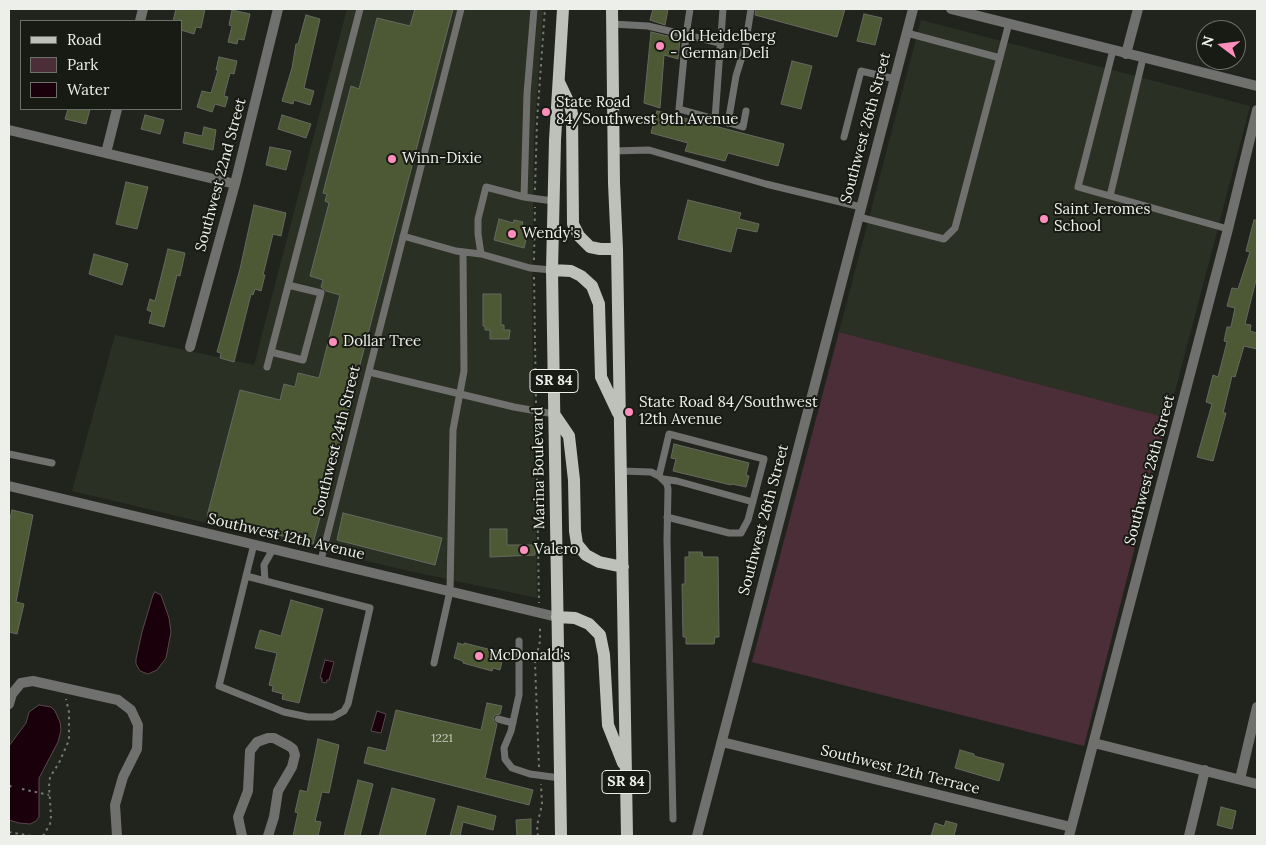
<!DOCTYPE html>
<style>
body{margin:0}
#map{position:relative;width:1266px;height:845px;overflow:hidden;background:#21241d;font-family:Lora,serif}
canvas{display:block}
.frame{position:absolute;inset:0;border:10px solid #edefea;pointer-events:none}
.legend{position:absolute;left:20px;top:20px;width:162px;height:90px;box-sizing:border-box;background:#181a14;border:1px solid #6d6f6a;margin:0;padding:6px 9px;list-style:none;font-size:15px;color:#edefea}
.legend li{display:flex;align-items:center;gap:10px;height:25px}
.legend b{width:25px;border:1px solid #6d6f6a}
.north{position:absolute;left:1196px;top:20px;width:50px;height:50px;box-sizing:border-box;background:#181a14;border:1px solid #6d6f6a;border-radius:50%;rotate:285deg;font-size:14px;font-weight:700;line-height:20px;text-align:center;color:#edefea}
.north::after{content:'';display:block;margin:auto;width:18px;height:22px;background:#fe8ebb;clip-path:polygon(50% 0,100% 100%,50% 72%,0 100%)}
</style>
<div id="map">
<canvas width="1266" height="845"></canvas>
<div class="frame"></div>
<ul class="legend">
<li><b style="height:6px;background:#bec1ba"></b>Road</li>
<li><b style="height:14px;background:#4c2e39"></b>Park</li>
<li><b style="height:14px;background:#19000a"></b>Water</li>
</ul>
<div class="north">N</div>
</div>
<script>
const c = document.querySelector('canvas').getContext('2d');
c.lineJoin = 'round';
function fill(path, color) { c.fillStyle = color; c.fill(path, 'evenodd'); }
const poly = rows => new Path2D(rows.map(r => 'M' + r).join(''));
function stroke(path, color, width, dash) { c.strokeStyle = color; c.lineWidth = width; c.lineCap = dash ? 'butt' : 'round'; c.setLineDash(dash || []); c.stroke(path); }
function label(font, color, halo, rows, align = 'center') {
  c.font = font + ' Lora,serif'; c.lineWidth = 4; c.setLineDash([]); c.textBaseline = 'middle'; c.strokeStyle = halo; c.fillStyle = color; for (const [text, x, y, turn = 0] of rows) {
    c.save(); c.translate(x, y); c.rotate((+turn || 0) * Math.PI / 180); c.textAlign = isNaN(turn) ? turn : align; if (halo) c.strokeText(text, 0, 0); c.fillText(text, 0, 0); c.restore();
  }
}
fill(poly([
 [347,9,543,9,534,135,533,221,532,310,537,598,409,571,72,491,115,335,254,365],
 [921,20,1250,106,1168,418,839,332]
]), '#2b3024');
fill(poly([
 [839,332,1168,418,1084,746,752,662]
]), '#4c2e39');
const water = poly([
 [155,592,161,595,169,618,171,632,166,658,157,670,148,674,140,671,136,664,136,659,142,632,153,595,155,592],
 [325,660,334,662,329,680,327,680,326,683,322,682,322,678,320,678,325,660],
 [39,705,51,707,55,711,60,722,61,730,58,742,39,778,39,817,36,821,30,824,19,823,9,820,9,746,26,723,29,712,39,705],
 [377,711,386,714,381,733,371,731,377,711]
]);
fill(water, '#19000a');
stroke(water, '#59484d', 1);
const building = poly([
 [176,9,205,9,201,28,196,27,194,34,181,30,181,21,173,21,176,9],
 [415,9,453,9,313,544,207,516,240,390,280,400,284,384,295,387,298,373,319,378,340,295,326,291,321,287,323,280,310,276,329,203,325,201,327,194,323,193,351,86,359,89,377,18,410,26,415,9],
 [653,9,668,9,665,25,650,20,653,9],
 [756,9,845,9,837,37,755,15,756,9],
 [232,10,250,14,244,40,238,39,237,44,228,42,232,26,229,25,232,10],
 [864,14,882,18,875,45,857,41,864,14],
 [306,15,320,19,304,88,314,91,310,105,294,100,293,104,282,101,292,68,296,44,298,44,306,15],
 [651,32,680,39,678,59,664,55,660,108,644,103,651,32],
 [219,57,237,61,234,74,230,73,224,96,228,97,225,107,215,104,212,112,197,107,202,91,211,93,218,70,216,70,219,57],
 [792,61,812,66,801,109,781,104,792,61],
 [68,109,90,109,86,124,65,119,68,109],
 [657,111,784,144,778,166,728,153,725,161,685,151,688,143,651,133,657,111],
 [145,115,164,120,160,134,141,129,145,115],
 [282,115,311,124,306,138,278,129,282,115],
 [204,127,216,130,213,150,183,143,185,132,202,136,204,127],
 [270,147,291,151,286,170,266,165,270,147],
 [126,182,148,187,137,229,116,224,126,182],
 [688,200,741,213,739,219,759,224,757,232,737,228,731,252,678,239,688,200],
 [254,205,286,213,281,236,273,234,263,275,265,275,261,291,255,289,253,295,251,294,234,362,220,358,221,353,217,352,240,269,254,205],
 [499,219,513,223,514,220,523,222,522,225,529,227,524,248,494,240,499,219],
 [1254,220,1257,220,1257,276,1245,324,1251,325,1250,331,1257,333,1257,349,1244,346,1235,377,1232,376,1223,413,1226,413,1213,461,1197,457,1212,404,1206,402,1213,375,1218,377,1227,342,1224,341,1227,327,1231,327,1235,308,1227,306,1232,288,1238,289,1250,252,1246,251,1254,220],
 [168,249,185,253,180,276,177,275,164,327,149,323,152,312,147,310,150,299,155,301,168,249],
 [94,254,128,264,122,285,89,274,94,254],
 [483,294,501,294,501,325,504,325,504,330,510,330,509,339,490,339,490,330,485,330,485,326,483,326,483,294],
 [674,444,749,463,746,475,749,476,746,487,732,484,731,485,673,471,676,459,671,458,674,444],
 [12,510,33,515,16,602,24,604,17,634,9,632,9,523,12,510],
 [343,513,442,538,435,565,337,540,343,513],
 [490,529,507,529,507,545,535,545,535,555,490,557,490,529],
 [689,552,702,552,703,557,718,557,719,637,715,637,714,644,686,644,686,637,683,637,682,584,685,584,685,557,689,557,689,552],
 [291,600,323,609,299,703,282,699,283,694,272,691,273,686,269,685,277,653,255,648,260,630,281,636,291,600],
 [458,643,464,645,464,643,504,653,500,670,493,668,492,671,463,663,463,661,454,658,458,643],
 [487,703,502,706,500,714,495,715,493,718,494,722,497,724,485,778,533,790,529,805,364,763,368,747,386,751,396,710,481,730,487,703],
 [318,739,339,745,329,793,322,792,315,821,321,822,318,836,293,836,298,813,295,812,300,790,307,792,318,739],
 [960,750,974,754,974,756,1004,764,999,781,955,768,960,750],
 [358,780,373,784,360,836,344,836,358,780],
 [392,788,435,799,425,836,379,836,392,788],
 [458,806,496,816,493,830,463,822,460,836,450,836,458,806],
 [1221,807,1236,811,1232,829,1217,825,1221,807],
 [531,819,531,836,517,836,516,820,531,819],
 [946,821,957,824,954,836,931,836,935,823,944,826,946,821]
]);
fill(building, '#4c5934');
stroke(building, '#666961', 1);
stroke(poly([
 [535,190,537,121,545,9],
 [534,260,535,207],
 [534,277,536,403],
 [536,420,539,603],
 [539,767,535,663,540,641,540,625],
 [9,786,15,787],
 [22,789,49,795],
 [9,832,31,836],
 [43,836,50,824,51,816,49,786,50,777,59,763,69,740,69,712,66,699],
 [538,836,537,826,542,804,541,784]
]), '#777973', 2, [2.5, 4]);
stroke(poly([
 [690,9,686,35,679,109,715,119],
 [723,9,715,119,743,127,746,111],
 [612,24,648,26,720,43],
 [907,33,1000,58],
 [1143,58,1110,196,1228,229],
 [728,123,736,76,745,47,751,9],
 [844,137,861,71,895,79],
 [614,151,649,150,766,184,861,207],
 [1110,196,1078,187,1113,50],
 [524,197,527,94,534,9],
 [859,217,944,239,955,228,1009,23],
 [403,236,456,251,481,254,530,268,552,270],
 [481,254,478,234,478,219,486,187,524,197,553,201],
 [271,352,303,360,321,293,288,285],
 [267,367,360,9],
 [369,372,514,407,554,414],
 [9,454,52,463],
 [621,471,651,472,659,476,667,484,668,489,667,540,673,819],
 [659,476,669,434,764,459,748,520,741,533,729,533,667,517],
 [663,479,677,481,753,502],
 [321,560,461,9],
 [246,576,370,608,348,704,344,711,333,717,308,717,284,712,219,686,246,576,254,544],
 [265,581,264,565,273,549],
 [519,641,519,695,511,731,504,748,505,759,512,768,530,774,560,778],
 [434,663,450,591,453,430,464,371,463,252],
 [498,719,513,723]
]), '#70716e', 7);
stroke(poly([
 [951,9,1257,86],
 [140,21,143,9],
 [1126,54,1138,9],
 [9,130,235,184],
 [106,153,117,109],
 [190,347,235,184,278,9],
 [9,486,557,617],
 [9,704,12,694,21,683,33,681,118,700,131,710,138,725,137,749,123,777,115,805,117,836],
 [722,742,1071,827],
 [1094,743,1257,784],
 [1240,779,1257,707],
 [242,836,238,817,248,791,250,751,257,742,268,738,274,738,289,746,293,749,295,755,292,767,278,791,274,817,268,836],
 [697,836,913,9],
 [1069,836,1228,229,1257,110],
 [1189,836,1205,770]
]), '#70716e', 10);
stroke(poly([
 [612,9,614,183,617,249,627,836],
 [559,82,570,105,572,114,573,224,579,236,590,247,600,249,617,249],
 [552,270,571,271,581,276,592,286,599,304,601,377,618,413],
 [554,414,569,436,574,480,575,531,577,544,586,555,599,562,623,567],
 [557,617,575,618,589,624,600,635,604,655,608,725,623,763],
 [561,836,552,270,555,140,563,9]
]), '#bec1ba', 12);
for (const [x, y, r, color] of [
 [660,46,5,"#fe8ebb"],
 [546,112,5,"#fe8ebb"],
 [392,159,5,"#fe8ebb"],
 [1044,219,5,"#fe8ebb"],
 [512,234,5,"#fe8ebb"],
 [333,342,5,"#fe8ebb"],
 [629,412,5,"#fe8ebb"],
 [524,550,5,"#fe8ebb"],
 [479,656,5,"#fe8ebb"]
]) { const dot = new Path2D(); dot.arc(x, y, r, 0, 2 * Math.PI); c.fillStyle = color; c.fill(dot); stroke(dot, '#181a14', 2); }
label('12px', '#c5cabc', null, [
 ["1221",442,739]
]);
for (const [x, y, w] of [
 [554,381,48],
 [626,782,48]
]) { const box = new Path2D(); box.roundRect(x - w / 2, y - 11.5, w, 23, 4); c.fillStyle = '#181a14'; c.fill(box); stroke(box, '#edefea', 1); }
label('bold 14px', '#edefea', null, [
 ["SR 84",554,381],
 ["SR 84",626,782]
]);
label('15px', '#edefea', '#181a14', [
 ["Old Heidelberg",670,37],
 ["- German Deli",670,54],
 ["State Road",556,103],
 ["84/Southwest 9th Avenue",556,120],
 ["Winn-Dixie",402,159],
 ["Saint Jeromes",1054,210],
 ["School",1054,227],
 ["Wendy's",522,234],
 ["Dollar Tree",343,342],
 ["State Road 84/Southwest",639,403],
 ["12th Avenue",639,420],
 ["Valero",534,550],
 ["McDonald's",489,656]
], 'left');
label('15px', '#edefea', '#181a14', [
 ["Southwest 26th Street",866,128,-75],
 ["Southwest 22nd Street",221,175,-75],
 ["Southwest 24th Street",337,441,-76],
 ["Marina Boulevard",539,468,-91],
 ["Southwest 28th Street",1150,470,-75],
 ["Southwest 26th Street",764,520,-75],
 ["Southwest 12th Avenue",286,537,13],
 ["Southwest 12th Terrace",900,770,14]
]);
</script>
